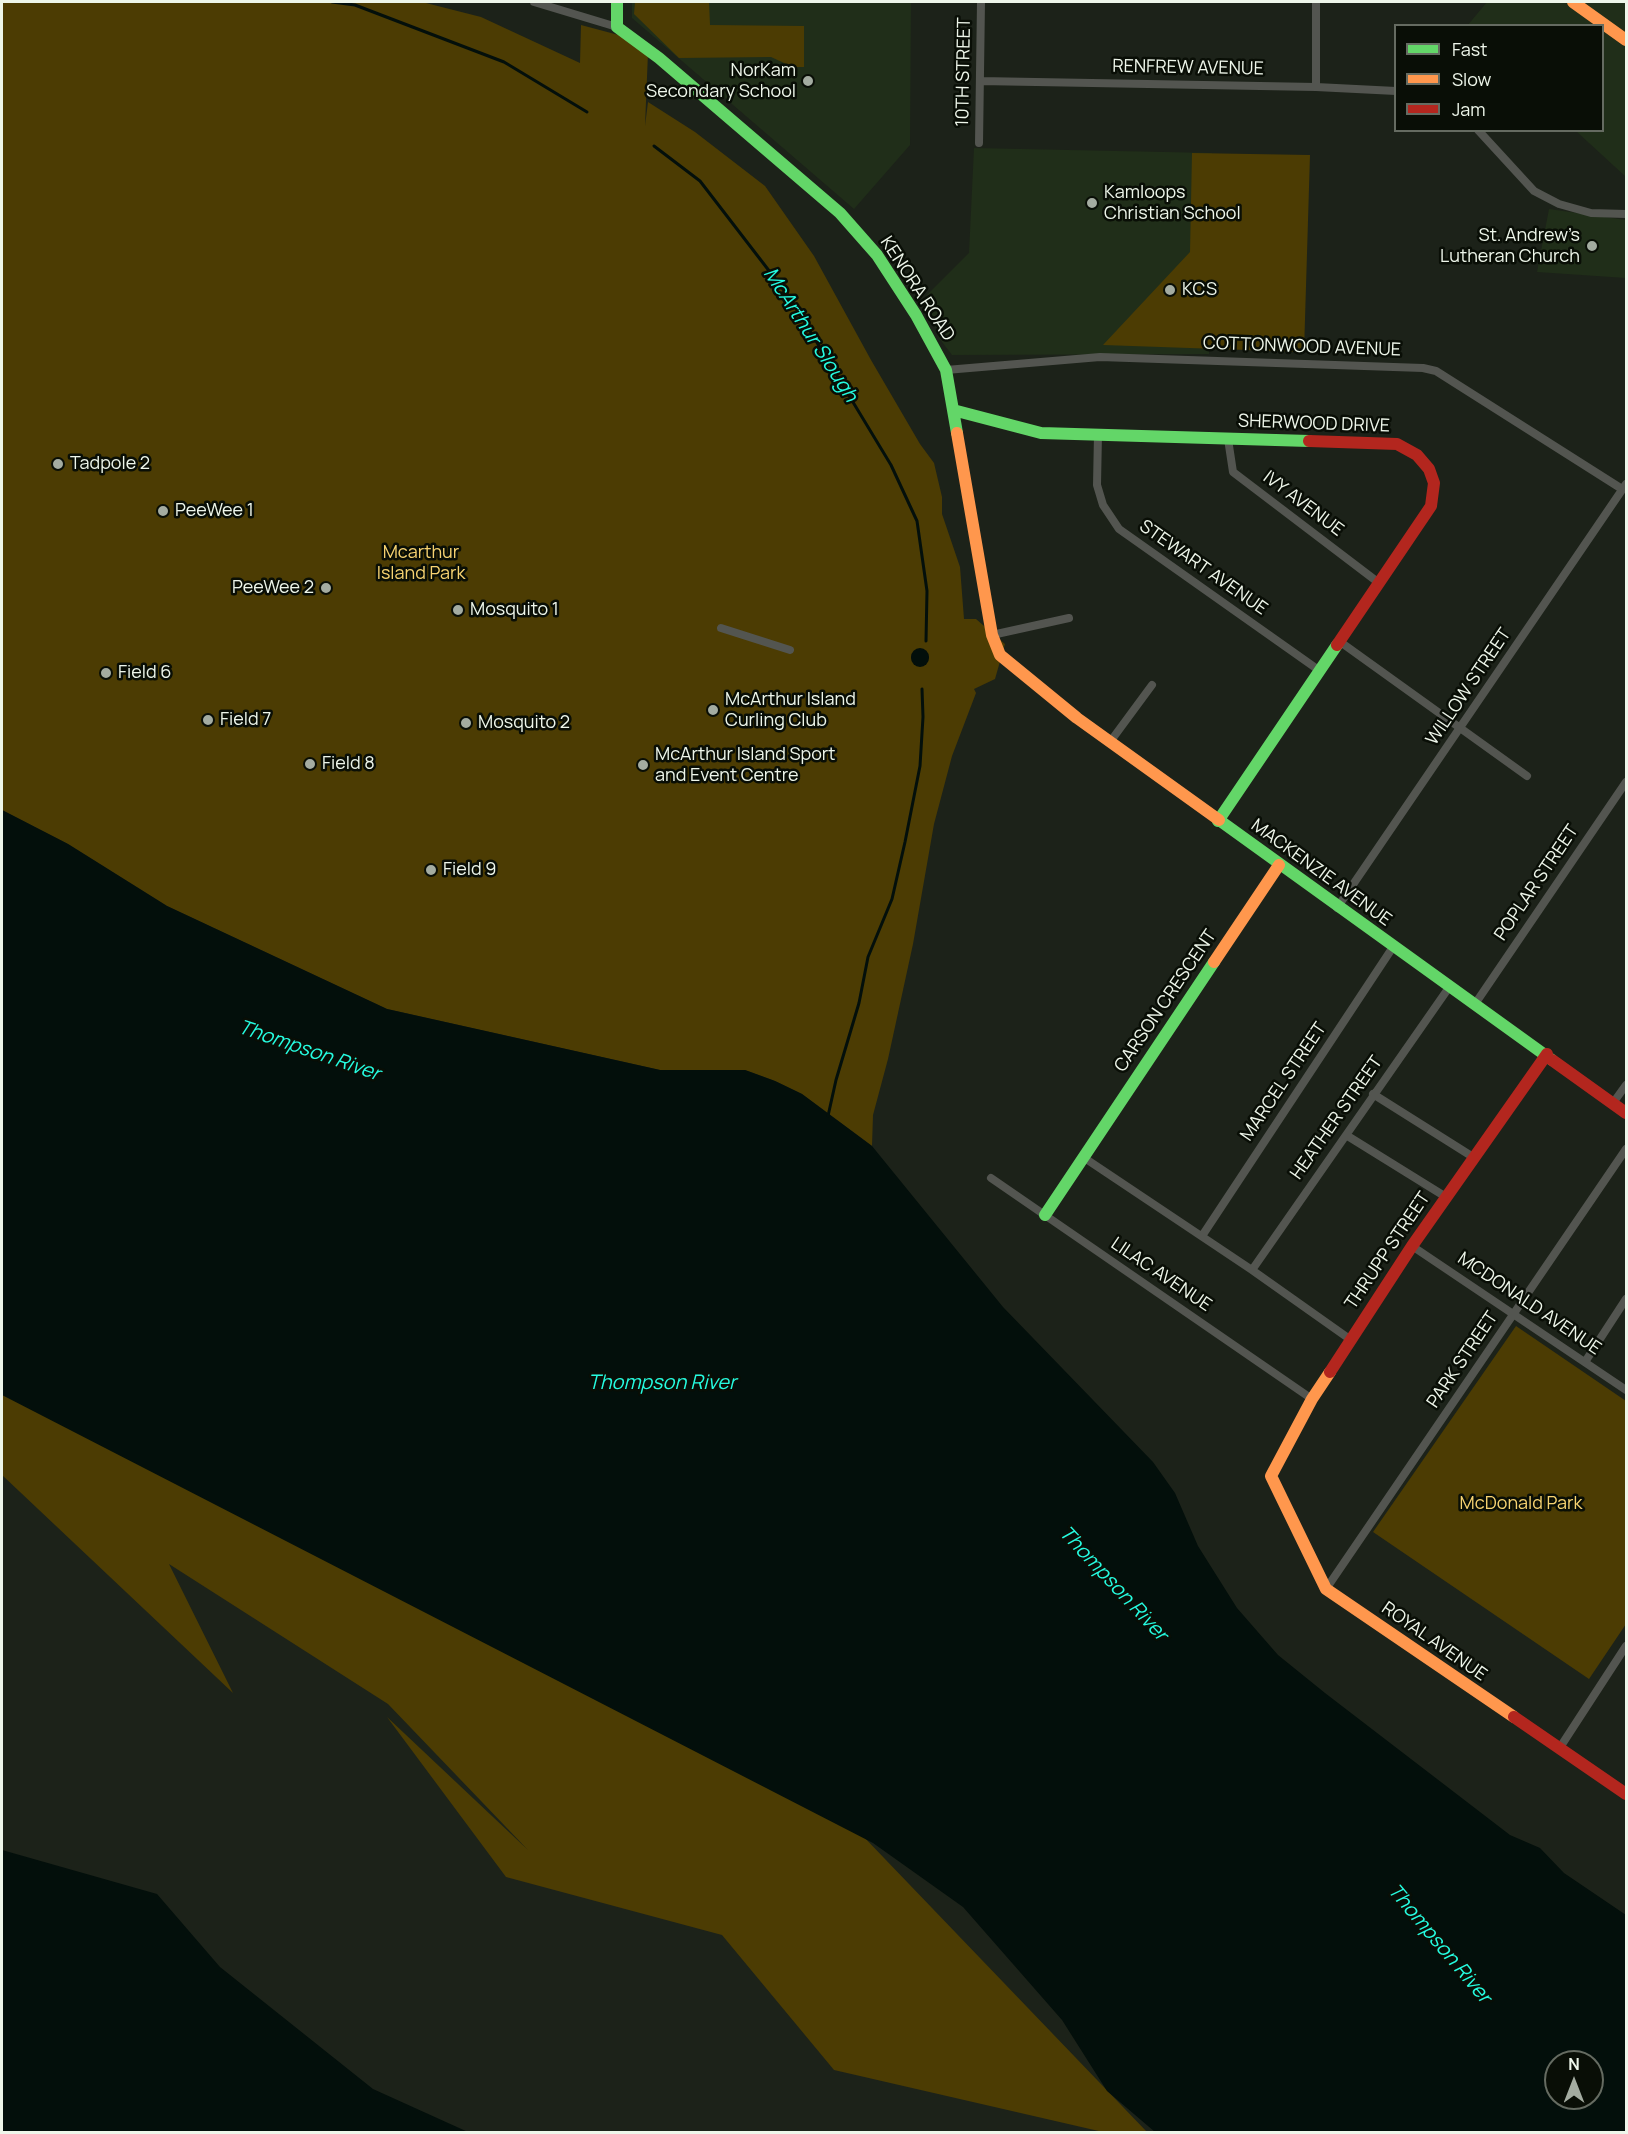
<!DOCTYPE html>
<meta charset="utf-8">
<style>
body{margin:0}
#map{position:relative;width:1628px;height:2134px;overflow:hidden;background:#1c2219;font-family:Manrope,sans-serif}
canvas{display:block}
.frame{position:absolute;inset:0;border:3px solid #eef6ea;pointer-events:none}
.legend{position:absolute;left:1394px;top:24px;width:210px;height:108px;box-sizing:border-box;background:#090e06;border:2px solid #656b61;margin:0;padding:8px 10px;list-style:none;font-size:18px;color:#eef6ea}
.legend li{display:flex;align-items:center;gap:12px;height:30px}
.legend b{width:30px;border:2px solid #656b61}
.north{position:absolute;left:1544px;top:2050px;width:60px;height:60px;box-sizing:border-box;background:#090e06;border:2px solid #656b61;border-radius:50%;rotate:0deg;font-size:16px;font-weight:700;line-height:24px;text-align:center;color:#eef6ea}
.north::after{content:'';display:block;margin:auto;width:21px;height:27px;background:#a4aca1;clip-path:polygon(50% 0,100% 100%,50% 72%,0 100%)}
</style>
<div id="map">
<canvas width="1628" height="2134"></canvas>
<div class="frame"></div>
<ul class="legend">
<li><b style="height:8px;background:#63d668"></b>Fast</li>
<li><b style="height:8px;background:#ff974d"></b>Slow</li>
<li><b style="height:8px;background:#b3261e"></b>Jam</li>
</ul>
<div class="north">N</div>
</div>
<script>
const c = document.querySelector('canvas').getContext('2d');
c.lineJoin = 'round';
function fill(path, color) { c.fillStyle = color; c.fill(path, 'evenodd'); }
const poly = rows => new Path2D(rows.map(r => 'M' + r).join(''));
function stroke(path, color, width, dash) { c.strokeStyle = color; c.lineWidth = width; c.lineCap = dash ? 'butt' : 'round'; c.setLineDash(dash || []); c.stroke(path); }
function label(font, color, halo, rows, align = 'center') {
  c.font = font + ' Manrope,sans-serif'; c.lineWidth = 5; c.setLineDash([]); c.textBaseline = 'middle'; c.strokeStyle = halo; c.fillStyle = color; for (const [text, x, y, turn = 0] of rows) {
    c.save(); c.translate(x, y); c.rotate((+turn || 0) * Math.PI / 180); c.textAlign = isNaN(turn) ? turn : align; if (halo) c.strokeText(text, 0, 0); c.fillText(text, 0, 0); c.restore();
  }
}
fill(poly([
 [632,2,911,2,910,145,854,209,632,18],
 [1487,2,1626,2,1626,177,1576,131,1602,130,1602,26,1467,26],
 [974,148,1212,153,1209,354,952,355,939,338,926,296,969,253],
 [1549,209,1626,220,1626,278,1537,272]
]), '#202e19');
fill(poly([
 [2,2,422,2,481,17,580,63,581,25,626,37,648,53,645,126,648,102,695,132,765,186,814,256,871,360,920,444,934,463,942,497,942,514,960,567,964,619,976,619,1005,644,995,679,974,689,976,693,952,756,934,824,913,944,888,1059,873,1115,872,1146,802,1094,775,1081,745,1070,660,1070,387,1009,167,906,68,844,2,810],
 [635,2,709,2,710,25,804,26,804,67,793,67,771,57,679,58,634,14],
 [1192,153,1310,155,1304,352,1103,345,1190,252],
 [1516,1326,1626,1401,1626,1624,1589,1679,1373,1532],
 [2,1370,742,1710,1147,2132,1103,2132,834,2070,722,1935,506,1877,387,1717,528,1850,388,1704,169,1564,233,1693,2,1475]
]), '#4c3c03');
fill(poly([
 [2,810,68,844,167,906,387,1009,660,1070,745,1070,775,1081,802,1094,872,1146,1003,1307,1153,1462,1175,1493,1198,1546,1237,1608,1278,1655,1325,1693,1510,1835,1540,1848,1564,1873,1626,1915,1626,2132,1155,2132,1107,2091,1062,2020,963,1907,873,1843,2,1395],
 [1556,2062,1592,2062,1592,2098,1556,2098],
 [2,1850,157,1894,220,1967,373,2089,468,2132,2,2132]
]), '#030f0b');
stroke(poly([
 [332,2,355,5,504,62,587,112],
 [654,146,700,181,790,298,891,465,917,521,927,591,926,641],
 [828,1116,836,1080,859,1003,868,957,892,899,905,842,920,766,923,717,922,689]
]), '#030f0b', 3);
stroke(poly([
 [920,657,920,658]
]), '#030f0b', 18);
stroke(poly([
 [534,2,617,27],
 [1316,2,1316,87],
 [980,81,1316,87,1396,91],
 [1478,130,1534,191,1559,204,1591,213,1626,214],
 [979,143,981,2],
 [946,370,1100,357,1423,368,1436,371,1622,489],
 [1098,434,1097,485,1103,505,1119,529,1320,671],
 [1228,439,1233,472,1379,583],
 [721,628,790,650],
 [992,635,1069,618],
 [1339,641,1527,776],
 [1110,742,1152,685],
 [1337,908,1626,484],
 [1475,1004,1626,782],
 [1373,1094,1473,1157],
 [1613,1103,1626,1085],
 [1346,1135,1446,1197],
 [1083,1157,1252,1270,1351,1340],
 [991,1178,1312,1399],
 [1202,1236,1393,947],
 [1412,1246,1626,1390],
 [1252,1270,1450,986],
 [1585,1362,1626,1299],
 [1326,1589,1626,1149],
 [1559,1749,1626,1646]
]), '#535550', 8);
stroke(poly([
 [617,2,617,27,659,58,840,213,877,255,916,315,946,370,957,433],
 [953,410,1041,433,1309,441],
 [1219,820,1552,1060],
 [1218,821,1337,645],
 [1045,1215,1214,962]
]), '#63d668', 12);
stroke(poly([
 [1573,2,1626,40],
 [957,433,992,635,1000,655,1077,718,1219,820],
 [1214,962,1279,865],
 [1330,1372,1312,1399,1271,1476,1326,1589,1514,1717]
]), '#ff974d', 12);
stroke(poly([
 [1309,441,1397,444,1417,455,1429,469,1434,483,1431,506,1337,645],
 [1552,1060,1626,1113],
 [1330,1372,1412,1246,1547,1054],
 [1514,1717,1626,1794]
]), '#b3261e', 12);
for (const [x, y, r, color] of [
 [808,81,6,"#a4aca1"],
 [1092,203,6,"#a4aca1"],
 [1592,246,6,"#a4aca1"],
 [1170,290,6,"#a4aca1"],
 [58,464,6,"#a4aca1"],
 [163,511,6,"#a4aca1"],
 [326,588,6,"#a4aca1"],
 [458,610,6,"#a4aca1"],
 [106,673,6,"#a4aca1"],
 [713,710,6,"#a4aca1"],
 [208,720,6,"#a4aca1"],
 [466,723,6,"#a4aca1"],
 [310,764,6,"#a4aca1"],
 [643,765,6,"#a4aca1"],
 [431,870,6,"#a4aca1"]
]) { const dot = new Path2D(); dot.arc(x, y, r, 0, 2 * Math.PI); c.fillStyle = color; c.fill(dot); stroke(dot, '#090e06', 2); }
label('18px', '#eef6ea', '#090e06', [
 ["RENFREW AVENUE",1188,68,1],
 ["10TH STREET",964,72,-89],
 ["KENORA ROAD",917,289,57],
 ["COTTONWOOD AVENUE",1302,347,2],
 ["SHERWOOD DRIVE",1314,424,2],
 ["IVY AVENUE",1303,504,37],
 ["STEWART AVENUE",1203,568,35],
 ["WILLOW STREET",1469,687,-56],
 ["MACKENZIE AVENUE",1321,873,36],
 ["POPLAR STREET",1537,883,-56],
 ["CARSON CRESCENT",1166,1001,-56],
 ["MARCEL STREET",1284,1082,-56],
 ["HEATHER STREET",1337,1118,-55],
 ["THRUPP STREET",1388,1251,-56],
 ["LILAC AVENUE",1161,1275,34],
 ["MCDONALD AVENUE",1529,1304,34],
 ["PARK STREET",1463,1360,-56],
 ["ROYAL AVENUE",1434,1642,35]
]);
label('18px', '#eef6ea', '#090e06', [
 ["NorKam",796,71,"right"],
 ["Secondary School",796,92,"right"],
 ["Kamloops",1104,193],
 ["Christian School",1104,214],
 ["St. Andrew’s",1580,236,"right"],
 ["Lutheran Church",1580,257,"right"],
 ["KCS",1182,290],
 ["Tadpole 2",70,464],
 ["PeeWee 1",175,511],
 ["PeeWee 2",314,588,"right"],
 ["Mosquito 1",470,610],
 ["Field 6",118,673],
 ["McArthur Island",725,700],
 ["Curling Club",725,721],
 ["Field 7",220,720],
 ["Mosquito 2",478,723],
 ["McArthur Island Sport",655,755],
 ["and Event Centre",655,776],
 ["Field 8",322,764],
 ["Field 9",443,870]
], 'left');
label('18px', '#f7d371', '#090e06', [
 ["Mcarthur",421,553],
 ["Island Park",421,574],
 ["McDonald Park",1521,1504]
]);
label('italic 20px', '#25fbe0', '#090e06', [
 ["McArthur Slough",810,335,57],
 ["Thompson River",309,1051,19],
 ["Thompson River",662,1383],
 ["Thompson River",1113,1584,47],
 ["Thompson River",1439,1944,50]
]);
</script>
